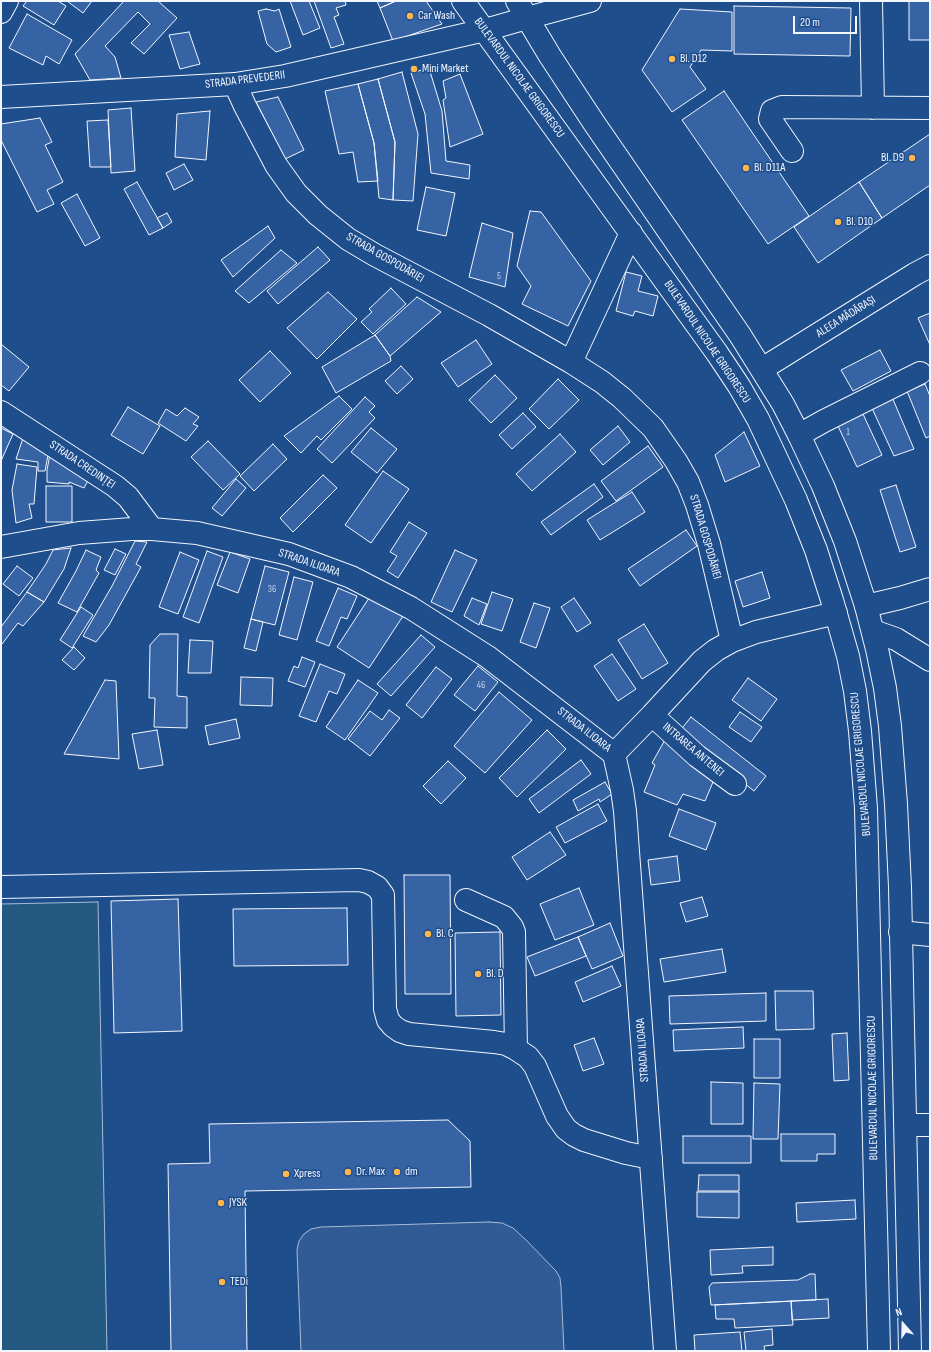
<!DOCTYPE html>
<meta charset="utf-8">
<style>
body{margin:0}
#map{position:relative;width:931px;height:1352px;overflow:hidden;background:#1f4e8c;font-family:"Sofia Sans Condensed",sans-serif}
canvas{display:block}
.frame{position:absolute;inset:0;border:2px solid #f2f6ff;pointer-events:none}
.north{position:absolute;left:883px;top:1304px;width:40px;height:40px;-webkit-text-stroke:3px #1f4e8c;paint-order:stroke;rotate:340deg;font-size:11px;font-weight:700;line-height:16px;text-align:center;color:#f2f6ff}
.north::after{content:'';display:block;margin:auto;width:14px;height:18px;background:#f2f6ff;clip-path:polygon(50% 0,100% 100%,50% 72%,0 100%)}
.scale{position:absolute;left:793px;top:16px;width:64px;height:18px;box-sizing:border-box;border:2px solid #f2f6ff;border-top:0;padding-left:5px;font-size:12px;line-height:14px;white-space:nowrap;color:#f2f6ff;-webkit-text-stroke:3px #1f4e8c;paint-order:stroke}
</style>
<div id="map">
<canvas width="931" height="1352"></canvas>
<div class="frame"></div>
<div class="north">N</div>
<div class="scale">20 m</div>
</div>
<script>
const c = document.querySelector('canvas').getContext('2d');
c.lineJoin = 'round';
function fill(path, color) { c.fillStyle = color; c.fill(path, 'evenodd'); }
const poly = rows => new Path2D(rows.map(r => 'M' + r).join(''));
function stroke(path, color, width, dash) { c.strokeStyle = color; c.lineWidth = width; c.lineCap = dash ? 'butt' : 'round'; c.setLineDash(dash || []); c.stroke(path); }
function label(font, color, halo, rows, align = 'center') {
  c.font = font + ' "Sofia Sans Condensed",sans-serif'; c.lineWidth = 3; c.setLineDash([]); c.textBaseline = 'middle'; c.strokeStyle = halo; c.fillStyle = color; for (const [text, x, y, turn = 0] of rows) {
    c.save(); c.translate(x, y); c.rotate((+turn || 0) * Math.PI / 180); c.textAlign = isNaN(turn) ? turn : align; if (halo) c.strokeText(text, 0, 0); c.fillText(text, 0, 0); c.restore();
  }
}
const green = poly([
 [98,902,107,1351,1,1351,1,904,98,902]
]);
fill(green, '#245a82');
stroke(green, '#a8bbd7', 1);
const parking = poly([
 [489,1222,502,1223,513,1228,526,1240,556,1271,560,1278,561,1287,564,1351,301,1351,297,1250,299,1241,304,1234,311,1229,321,1227,489,1222]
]);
fill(parking, '#305b95');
stroke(parking, '#a8bbd7', 1);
const building = poly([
 [27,1,58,1,66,6,54,25,23,6,27,1],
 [67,1,92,1,83,13,67,1],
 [124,1,158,1,177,18,144,54,131,43,150,24,138,12,105,46,115,57,121,78,90,80,75,54,124,1],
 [290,1,309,1,320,28,303,35,290,1],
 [314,1,345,1,346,5,336,8,339,15,334,17,344,44,331,48,314,1],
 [377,1,396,1,380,8,377,1],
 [396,1,426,1,442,24,393,41,380,8,396,1],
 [909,1,930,1,930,40,909,40,909,1],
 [734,6,851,8,850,56,734,54,734,6],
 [266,9,275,11,279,9,291,47,276,52,267,44,258,11,266,9],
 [680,9,732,12,732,51,701,50,690,67,706,89,672,112,642,70,680,9],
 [27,14,72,40,59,64,46,56,43,65,9,48,27,14],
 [189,32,200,64,180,69,169,35,189,32],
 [429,68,442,111,446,161,470,165,469,179,431,173,425,114,411,73,429,68],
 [402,72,418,134,413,201,393,200,395,142,378,79,402,72],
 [460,74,483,134,450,147,443,100,446,98,443,81,460,74],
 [378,79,395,142,393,200,379,198,374,143,358,84,378,79],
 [358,84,374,143,378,181,358,182,353,152,339,154,325,91,358,84],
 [724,91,809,216,768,244,682,120,724,91],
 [278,97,304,150,285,159,256,102,278,97],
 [131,108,135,171,111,173,108,110,131,108],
 [210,111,206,160,175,157,177,114,210,111],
 [40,118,52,142,45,145,63,182,47,190,54,204,37,212,1,140,1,124,40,118],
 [108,120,111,167,90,167,87,121,108,120],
 [930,134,930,185,882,218,859,182,930,134],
 [184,164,193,180,174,190,166,173,184,164],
 [137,182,163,228,149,235,124,189,137,182],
 [859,182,882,218,818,263,794,227,859,182],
 [426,187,455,193,446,236,417,230,426,187],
 [77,194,100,238,85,246,61,203,77,194],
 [530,211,541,212,591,281,568,326,522,304,531,286,517,266,530,211],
 [167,213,172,222,163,228,157,218,167,213],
 [482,223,513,233,505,287,469,277,482,223],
 [268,226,275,238,233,277,221,260,268,226],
 [318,247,330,260,278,304,267,291,318,247],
 [281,250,297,263,249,303,235,291,281,250],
 [626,272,642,276,638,291,658,296,653,316,635,311,633,316,616,311,626,272],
 [391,288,406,304,373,334,361,322,372,312,369,309,391,288],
 [328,292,357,319,317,359,287,328,328,292],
 [417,297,441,312,390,356,375,335,417,297],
 [930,313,930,345,918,318,930,313],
 [375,335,390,356,391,361,336,393,322,367,375,335],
 [476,340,492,364,458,387,441,363,476,340],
 [1,344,29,367,9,391,1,385,1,344],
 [880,350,891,371,853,391,841,370,880,350],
 [270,351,291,373,260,402,239,380,270,351],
 [401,366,413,379,397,394,385,381,401,366],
 [495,375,517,398,491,423,469,400,495,375],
 [558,379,579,400,549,429,529,409,558,379],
 [925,384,930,396,930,436,926,438,907,391,925,384],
 [339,396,352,409,321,440,317,436,301,453,284,436,339,396],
 [365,397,375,406,369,412,375,418,332,463,317,449,365,397],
 [892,397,914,449,894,456,871,406,892,397],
 [128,407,160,426,143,454,111,435,128,407],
 [185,408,199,417,193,424,198,426,186,441,158,423,166,409,177,416,185,408],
 [523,413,536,427,512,449,499,435,523,413],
 [863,414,882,455,857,467,838,426,863,414],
 [618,426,630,442,603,465,590,450,618,426],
 [1,428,13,434,1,461,1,428],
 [371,428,397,449,377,473,351,452,371,428],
 [744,432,760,466,725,482,715,455,744,432],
 [560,434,576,452,532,491,516,474,560,434],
 [23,438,49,450,45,471,38,471,38,462,16,459,23,438],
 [208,441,240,474,223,490,191,457,208,441],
 [273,444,287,459,254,491,240,476,273,444],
 [648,446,663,467,616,501,601,481,648,446],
 [51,449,91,475,84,488,69,482,69,484,47,482,47,470,51,449],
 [17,464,37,467,34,504,29,504,32,518,16,523,12,490,17,464],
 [383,471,409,489,371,543,345,525,383,471],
 [323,475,337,488,293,532,280,518,323,475],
 [236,479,246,488,222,516,212,508,236,479],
 [594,484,603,497,551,535,541,522,594,484],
 [896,485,916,547,900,552,880,490,896,485],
 [46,486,72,486,72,522,46,522,46,486],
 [632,492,645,512,600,540,587,520,632,492],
 [409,522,427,533,398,578,387,571,397,556,390,552,409,522],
 [686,530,697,546,640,586,628,569,686,530],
 [135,541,147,542,136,564,141,567,109,625,96,642,83,636,112,586,135,541],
 [71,548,64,569,44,602,27,592,46,564,53,550,71,548],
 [115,549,126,554,115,575,104,570,115,549],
 [86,550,101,557,96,570,99,573,77,612,58,603,76,571,86,550],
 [455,550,477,560,452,612,431,602,455,550],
 [207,551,223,557,199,623,183,617,207,551],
 [180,552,199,560,178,614,159,607,180,552],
 [230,552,250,559,238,593,217,585,230,552],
 [17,566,33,578,19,596,3,584,17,566],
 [265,566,289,572,275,625,251,619,265,566],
 [762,572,770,598,743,607,735,581,762,572],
 [294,577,313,582,297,640,279,635,294,577],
 [338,588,357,596,347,619,341,617,329,646,316,641,338,588],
 [27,592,44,602,23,626,18,623,2,644,1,643,1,627,27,592],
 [492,592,513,599,502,631,481,624,492,592],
 [371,595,403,616,369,668,337,647,371,595],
 [472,598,487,604,479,625,464,616,472,598],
 [574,598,591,623,577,632,561,607,574,598],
 [534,603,550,608,536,648,520,642,534,603],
 [81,607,93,615,72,648,60,640,81,607],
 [251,619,263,622,256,651,244,648,251,619],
 [644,624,668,663,642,679,618,640,644,624],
 [160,634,178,634,177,696,187,697,187,728,154,727,155,698,149,698,150,645,160,634],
 [421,635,435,647,391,696,377,684,421,635],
 [190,640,213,641,211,673,188,673,190,640],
 [74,647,85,658,74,670,62,660,74,647],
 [612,654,636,689,618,701,594,666,612,654],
 [302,657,315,662,305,687,288,681,294,666,298,668,302,657],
 [320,664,345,674,337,694,329,691,316,722,299,716,320,664],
 [478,666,498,682,475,711,454,695,478,666],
 [436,667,452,679,422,718,406,705,436,667],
 [241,677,273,678,272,706,240,705,241,677],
 [748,678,777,699,761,721,732,700,748,678],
 [105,680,116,681,119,759,64,754,105,680],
 [358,680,378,693,345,740,326,727,358,680],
 [499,692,532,720,485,773,454,746,499,692],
 [389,710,400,718,370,756,348,739,370,711,382,720,389,710],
 [740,712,762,727,751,742,729,727,740,712],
 [691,717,766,776,754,791,679,732,691,717],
 [236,719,240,738,209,745,205,726,236,719],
 [157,730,163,765,139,769,132,734,157,730],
 [547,730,566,749,517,797,499,778,547,730],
 [666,738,716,775,705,801,683,794,677,805,644,792,655,765,652,763,666,738],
 [581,760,591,774,539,813,529,799,581,760],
 [448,761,466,778,441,804,423,786,448,761],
 [605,782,612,794,600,802,599,799,578,811,573,800,605,782],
 [598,804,607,821,565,843,556,827,598,804],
 [679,809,716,823,706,850,669,836,679,809],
 [550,832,566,855,527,880,512,857,550,832],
 [677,856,680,881,651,885,648,860,677,856],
 [404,875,450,875,451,994,405,994,404,875],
 [579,888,594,925,555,940,540,904,579,888],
 [702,897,708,916,686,922,680,903,702,897],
 [178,899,182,1031,114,1033,111,901,178,899],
 [347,908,348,965,234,966,233,909,347,908],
 [610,923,623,956,592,969,578,937,610,923],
 [500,932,501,1015,456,1016,455,933,500,932],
 [578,937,586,956,535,976,527,957,578,937],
 [722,949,726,972,664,982,660,959,722,949],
 [612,966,621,986,583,1002,575,982,612,966],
 [775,991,813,991,814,1029,776,1030,775,991],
 [766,993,766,1021,670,1024,669,996,766,993],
 [743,1027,744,1048,674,1051,673,1030,743,1027],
 [847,1033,849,1080,834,1081,832,1034,847,1033],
 [594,1038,604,1064,583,1071,574,1045,594,1038],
 [754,1039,780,1039,780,1078,754,1078,754,1039],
 [711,1082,743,1083,743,1124,711,1124,711,1082],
 [754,1083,780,1084,778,1139,753,1139,754,1083],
 [448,1120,470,1141,471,1187,245,1191,247,1351,171,1351,168,1164,210,1163,209,1124,448,1120],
 [781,1134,835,1134,835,1154,817,1154,817,1161,781,1161,781,1134],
 [683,1136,751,1136,751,1163,683,1163,683,1136],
 [699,1175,739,1175,739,1191,698,1191,699,1175],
 [697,1192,739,1192,739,1218,697,1217,697,1192],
 [855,1200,856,1219,797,1222,796,1203,855,1200],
 [773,1247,773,1265,742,1266,743,1273,711,1275,710,1250,773,1247],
 [810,1274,815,1274,816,1300,711,1305,709,1287,712,1283,798,1280,810,1274],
 [828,1299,829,1318,792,1320,791,1301,828,1299],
 [791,1301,793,1325,735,1328,734,1319,716,1319,715,1305,791,1301],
 [772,1329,773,1345,764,1346,765,1351,746,1351,744,1332,772,1329],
 [740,1332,742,1351,695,1351,694,1335,740,1332]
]);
fill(building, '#3563a3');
stroke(building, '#f2f6ff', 1);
const minor = poly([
 [871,1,873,108],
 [1,12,7,1],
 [527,18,590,1],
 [235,84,245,106,276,165,296,193,318,215,348,239,375,255,489,315,571,362,602,382,622,398,653,428,676,461,688,482,697,505,709,544,732,641],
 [1,97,235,84,285,76,485,30],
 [792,151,770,119,772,111,782,107,930,108],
 [571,362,631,233],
 [762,369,915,274,930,266],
 [1,412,115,486,128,497,152,529],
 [799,435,824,421,920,373],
 [1,547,79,533,132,529,152,529,197,533,289,554,351,577,411,608,488,657,614,754,622,790,625,811,665,1351],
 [866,606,900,598,930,589],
 [873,631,896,639,930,660],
 [652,715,697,756,735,784],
 [614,754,652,715,702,661,716,650,732,641,756,632,836,613],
 [1,887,359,880,368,882,377,887,383,895,385,1009,388,1020,393,1026,400,1031,409,1034,494,1042,506,1044,516,1049,528,1057,535,1066,557,1116,566,1129,574,1135,584,1140,626,1153,651,1158],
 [466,900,504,917,512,927,514,932,516,1049],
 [900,932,930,935],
 [906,1125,930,1125]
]);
const major = poly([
 [463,1,717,353,739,386,758,419,796,500,816,550,832,600,848,656,855,691,860,731,866,808,879,1351],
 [517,1,550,56,594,123,740,335,783,404,799,435,823,486,845,541,866,606,877,649,885,688,890,726,896,804,900,887,910,1351],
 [485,30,527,18]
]);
stroke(minor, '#f2f6ff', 24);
stroke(major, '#f2f6ff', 24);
stroke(minor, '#1f4e8c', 22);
stroke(major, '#1f4e8c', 22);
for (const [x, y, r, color] of [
 [410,16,4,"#ffb74d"],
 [672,59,4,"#ffb74d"],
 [414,69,4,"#ffb74d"],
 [912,158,4,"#ffb74d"],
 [746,168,4,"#ffb74d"],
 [838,222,4,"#ffb74d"],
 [428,934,4,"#ffb74d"],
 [478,974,4,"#ffb74d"],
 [348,1172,4,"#ffb74d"],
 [397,1172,4,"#ffb74d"],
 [286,1174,4,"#ffb74d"],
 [221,1203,4,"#ffb74d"],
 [222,1282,4,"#ffb74d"]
]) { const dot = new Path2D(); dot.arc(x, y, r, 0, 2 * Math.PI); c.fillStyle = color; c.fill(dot); stroke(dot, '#1f4e8c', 1.5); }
label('10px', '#c3d1e8', null, [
 ["5",499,276],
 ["1",848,432],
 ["36",272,589],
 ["46",481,685]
]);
label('12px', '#f2f6ff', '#1f4e8c', [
 ["Car Wash",418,16],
 ["Bl. D12",680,59],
 ["Mini Market",422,69],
 ["Bl. D9",904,158,"right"],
 ["Bl. D11A",754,168],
 ["Bl. D10",846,222],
 ["Bl. C",436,934],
 ["Bl. D",486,974],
 ["Dr. Max",356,1172],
 ["dm",405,1172],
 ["Xpress",294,1174],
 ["JYSK",229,1203],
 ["TEDi",230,1282]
], 'left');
label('12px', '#f2f6ff', '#1f4e8c', [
 ["BULEVARDUL NICOLAE GRIGORESCU",519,78,54],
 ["STRADA PREVEDERII",245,80,-7],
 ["STRADA GOSPODĂRIEI",385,258,30],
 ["ALEEA MĂDĂRAȘI",846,317,-32],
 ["BULEVARDUL NICOLAE GRIGORESCU",707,342,56],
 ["STRADA CREDINȚEI",82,465,34],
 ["STRADA GOSPODĂRIEI",705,537,74],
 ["STRADA ILIOARA",309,563,19],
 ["STRADA ILIOARA",584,730,38],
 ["INTRAREA ANTENEI",693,750,40],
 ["BULEVARDUL NICOLAE GRIGORESCU",861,764,-95],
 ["STRADA ILIOARA",643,1050,-94],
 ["BULEVARDUL NICOLAE GRIGORESCU",873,1088,-91]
]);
</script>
